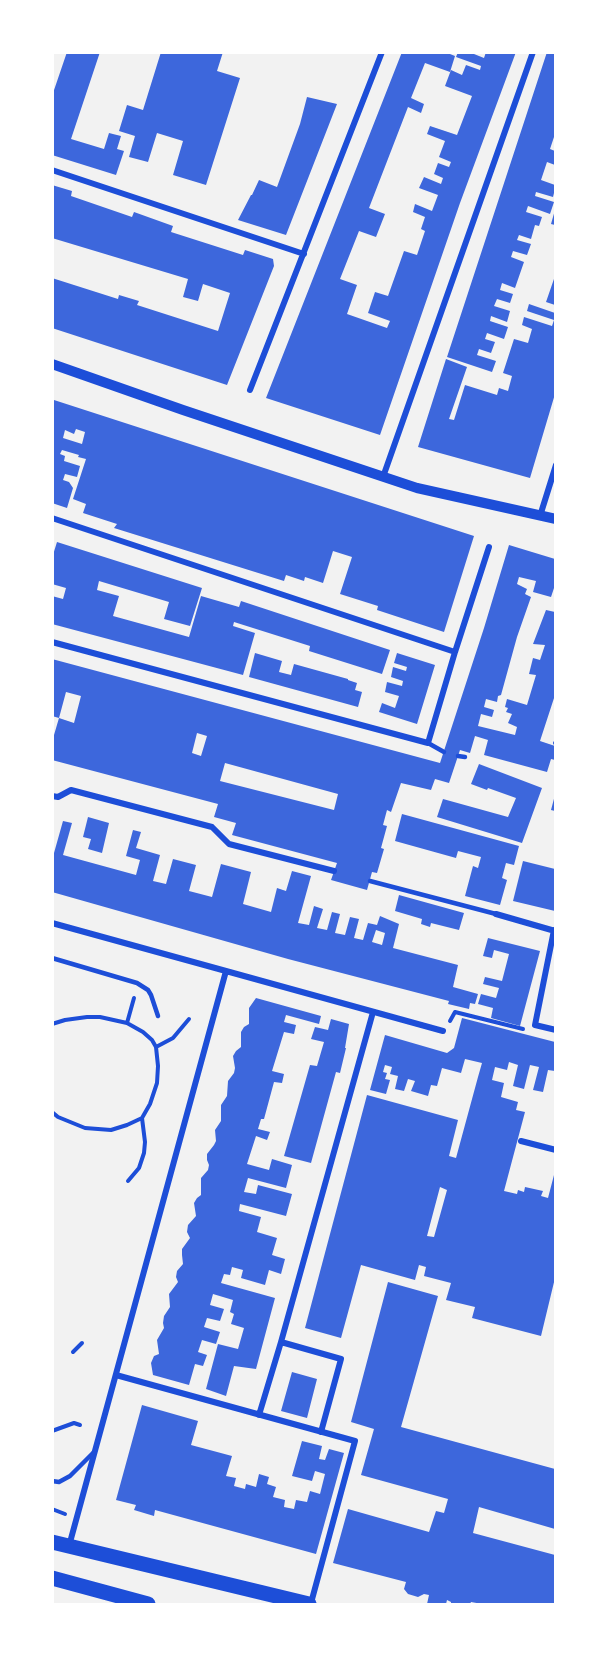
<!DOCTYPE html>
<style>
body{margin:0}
#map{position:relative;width:608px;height:1657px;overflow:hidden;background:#f2f2f2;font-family:"Varela Round",sans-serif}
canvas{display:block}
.frame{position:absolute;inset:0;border:54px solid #fff;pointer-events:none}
</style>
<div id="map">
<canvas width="608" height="1657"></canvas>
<div class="frame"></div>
</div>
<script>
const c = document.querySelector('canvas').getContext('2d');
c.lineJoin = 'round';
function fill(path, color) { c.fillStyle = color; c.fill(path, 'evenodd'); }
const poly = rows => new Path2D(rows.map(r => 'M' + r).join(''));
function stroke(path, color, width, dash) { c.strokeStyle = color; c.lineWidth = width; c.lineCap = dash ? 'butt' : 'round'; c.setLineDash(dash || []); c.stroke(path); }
fill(poly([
 [67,52,100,52,71,139,104,149,109,133,121,136,117,149,124,151,116,175,52,155,52,96],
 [161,52,223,52,217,71,240,78,206,185,173,175,183,141,157,133,148,162,129,157,135,136,119,131,127,105,143,110],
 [402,52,445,52,455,56,450,72,425,63,411,98,424,104,421,113,408,107,369,208,385,214,376,237,359,231,340,279,357,285,347,314,387,328,390,321,368,313,375,292,388,296,404,251,417,255,425,231,421,229,425,217,413,212,415,204,432,211,438,195,419,188,424,177,441,184,443,178,434,174,438,163,449,167,451,162,439,157,445,141,427,134,430,126,457,135,472,96,445,86,451,70,462,75,466,65,480,70,481,66,456,57,458,52,469,52,484,58,486,52,516,52,460,203,380,435,266,398],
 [547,52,555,52,555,134,550,149,555,151,555,165,547,162,541,180,555,185,555,189,553,197,536,192,535,196,554,202,550,214,528,206,526,212,542,217,539,226,535,225,531,239,519,235,517,240,531,244,527,255,513,251,511,257,524,262,515,288,502,283,500,290,513,294,510,303,497,299,494,306,510,311,507,322,491,316,490,321,508,327,504,339,487,333,485,339,495,342,491,353,479,349,477,355,496,361,492,372,447,357],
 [307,97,337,104,286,235,238,220,251,195,252,195,259,180,277,187,300,124],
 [52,185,72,191,71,196,132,217,134,212,173,226,171,232,243,255,245,250,273,259,274,266,227,385,52,328,52,278,118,299,119,295,139,301,137,305,218,331,230,293,203,284,198,301,183,297,188,279,52,238],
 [555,210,555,225,551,224],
 [555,276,555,305,546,302],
 [529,304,555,313,555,394,530,478,418,447,446,359,467,367,449,419,454,420,465,385,497,395,499,388,508,391,512,376,503,373,514,339,528,343,532,329,522,325,524,317,552,326,554,320,527,311],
 [54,400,474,536,444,632,377,610,378,606,340,594,352,557,333,551,323,583,305,577,304,581,286,575,284,581,114,528,117,524,83,513,86,504,73,499,86,459,78,457,79,455,62,450,60,454,65,456,64,461,80,466,77,477,65,474,63,480,69,482,73,488,67,508,52,503,52,405],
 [76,429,85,432,82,444,63,438,65,430,74,434],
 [57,542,202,588,190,626,164,619,169,602,99,581,97,590,119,596,113,616,189,637,201,596,239,607,241,601,390,650,382,674,309,651,310,646,234,622,233,626,255,633,243,675,52,624,52,596,63,599,66,588,52,584,52,558],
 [509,545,555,559,555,588,554,588,551,597,533,592,536,581,519,577,517,584,527,589,525,594,531,597,517,637,501,695,498,696,497,702,486,699,484,707,494,710,492,717,481,714,478,726,515,735,517,727,508,723,512,714,506,712,508,708,505,707,507,699,527,705,536,675,529,674,533,658,540,660,545,645,533,644,546,610,555,612,555,695,540,741,555,746,555,760,551,759,547,772,484,755,488,740,475,736,470,753,460,750,449,783,435,779,431,790,401,783,391,812,387,810,383,825,387,826,381,848,384,849,377,873,372,872,367,890,331,880,337,863,232,835,236,823,214,817,218,804,52,760,52,734,54,735,59,718,74,723,81,696,66,692,59,718,52,716,52,659,440,763,484,628],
 [197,733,207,736,201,756,192,753],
 [225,763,338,794,334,810,220,781],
 [255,653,282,661,279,672,291,675,294,664,348,679,348,680,357,683,355,690,362,692,358,707,249,677],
 [397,653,435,665,417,724,379,712,382,703,395,708,399,696,385,692,387,682,402,686,403,681,391,677,393,667,406,671,407,667,394,663],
 [479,764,542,788,522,843,437,817,443,799,508,817,516,798,488,788,487,790,471,784],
 [555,795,555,811,551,810],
 [402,814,519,846,514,865,506,863,502,878,507,880,500,905,465,896,473,866,478,868,481,857,458,851,456,858,395,841],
 [88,817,109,823,102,853,88,849,91,839,83,837],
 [63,821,72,823,63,855,136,875,140,860,126,856,133,830,141,832,136,848,160,855,153,881,166,884,173,859,196,865,189,891,212,897,221,864,251,872,243,904,271,912,277,888,286,891,292,871,311,876,298,923,309,925,314,906,323,909,317,928,327,930,332,912,340,914,335,933,345,935,350,917,359,919,354,938,363,940,368,923,377,925,380,916,399,924,393,948,458,965,453,987,478,994,475,1004,470,1003,469,1009,448,1004,449,1001,288,959,52,892,52,853,54,853],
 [376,930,385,933,382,945,372,942],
 [523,861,555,869,555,911,513,901],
 [399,895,464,913,459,930,431,923,430,927,421,924,422,919,395,911],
 [488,938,540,951,520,1026,491,1018,493,1008,478,1004,481,994,496,998,499,988,483,984,485,977,502,981,509,954,494,950,492,958,483,956],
 [256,998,321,1016,319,1024,286,1015,284,1022,296,1025,294,1034,284,1032,272,1071,284,1074,282,1083,274,1082,264,1119,261,1119,258,1129,270,1132,267,1140,256,1136,247,1164,269,1170,272,1159,292,1165,286,1188,248,1178,244,1192,256,1194,258,1185,292,1194,286,1216,240,1204,239,1211,261,1217,257,1232,277,1238,272,1255,285,1259,281,1274,269,1270,265,1285,241,1278,243,1270,232,1267,230,1275,224,1274,221,1283,275,1298,256,1369,234,1366,226,1396,206,1389,218,1344,238,1349,244,1328,231,1324,234,1314,230,1312,233,1300,213,1294,210,1305,224,1309,220,1321,207,1318,204,1327,220,1332,216,1344,202,1340,198,1352,207,1355,203,1366,195,1364,189,1385,153,1375,151,1363,154,1356,159,1354,157,1340,164,1328,163,1323,164,1316,170,1307,169,1294,178,1282,176,1277,177,1271,183,1264,182,1255,182,1249,190,1238,187,1232,188,1225,196,1216,194,1203,197,1198,201,1195,201,1178,208,1170,209,1165,207,1160,207,1154,214,1145,216,1141,215,1130,221,1121,221,1105,227,1096,228,1081,234,1073,235,1068,233,1056,236,1051,241,1047,241,1032,244,1027,249,1024,249,1008],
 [462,1018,555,1042,555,1071,548,1070,543,1092,533,1090,539,1067,530,1065,524,1089,513,1086,518,1065,509,1062,507,1070,495,1067,492,1080,504,1083,501,1097,518,1102,516,1110,525,1112,504,1191,517,1194,518,1190,524,1192,525,1187,543,1191,541,1196,548,1198,554,1175,555,1175,555,1278,541,1336,472,1318,475,1307,446,1300,451,1283,424,1276,426,1267,419,1265,415,1280,361,1265,341,1338,305,1328,367,1095,458,1120,449,1156,456,1158,478,1077,482,1063,465,1059,461,1073,442,1068,437,1086,431,1085,428,1096,411,1091,415,1081,408,1079,404,1091,395,1089,398,1076,390,1074,392,1067,385,1065,383,1072,387,1073,385,1079,390,1080,386,1094,370,1090,385,1035,447,1053,454,1048],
 [440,1187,447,1190,434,1237,427,1236],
 [331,1019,349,1024,345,1048,346,1048,340,1073,336,1072,311,1163,284,1156,310,1065,317,1066,324,1042,311,1039,315,1027,328,1030],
 [388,1282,438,1296,401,1427,555,1469,555,1529,479,1507,473,1533,555,1555,555,1604,482,1604,471,1602,470,1604,451,1604,451,1602,447,1600,446,1604,427,1604,429,1595,424,1594,418,1597,408,1594,404,1589,406,1582,333,1563,348,1509,429,1532,436,1511,444,1513,448,1499,361,1475,374,1429,351,1422],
 [292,1372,317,1379,307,1418,281,1411],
 [142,1405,198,1421,191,1445,232,1456,226,1476,236,1478,234,1486,245,1489,246,1484,256,1487,259,1474,269,1477,267,1484,276,1487,273,1497,285,1500,284,1507,294,1509,296,1500,307,1502,310,1491,320,1494,325,1474,315,1471,312,1481,292,1476,302,1441,322,1446,319,1459,325,1460,329,1449,344,1453,316,1554,155,1510,154,1516,134,1510,136,1505,116,1500]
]), '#3d67dc');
stroke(poly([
 [555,743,556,743],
 [450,1021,455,1012,523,1029],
 [127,1023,134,998],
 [52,1024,65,1020,87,1017,100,1017,127,1023,143,1032,152,1040,156,1047,158,1066,157,1083,150,1104,142,1118,127,1125,111,1130,85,1128,58,1117,52,1112],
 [156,1047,173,1038,189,1019],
 [128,1181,139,1168,144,1153,145,1142,142,1118],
 [73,1352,82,1343],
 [52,1431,74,1423,80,1425],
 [52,1509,65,1514]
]), '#1d4ed8', 4);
stroke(poly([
 [428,743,444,752],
 [458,756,465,757],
 [370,881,496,914],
 [52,958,137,983,148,990,151,995,158,1016],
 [52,1481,59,1482,70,1476,93,1453]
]), '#1d4ed8', 4.5);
stroke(poly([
 [52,170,304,254],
 [250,390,382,52],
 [383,477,533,52],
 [540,516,556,465],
 [52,518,455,652],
 [52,642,428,743,455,652,489,547],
 [52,796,58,797,71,790,212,827,229,844,334,871],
 [496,914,555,931],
 [52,923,226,971,69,1546],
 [554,930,535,1025,556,1030],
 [226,971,443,1031],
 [521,1141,556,1150],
 [281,1342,373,1012],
 [116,1375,355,1441,311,1603],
 [259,1415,281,1342,341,1359,321,1432]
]), '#1d4ed8', 6);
stroke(poly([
 [52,364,183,410,417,488,556,519]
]), '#1d4ed8', 10);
stroke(poly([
 [52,1542,309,1604],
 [52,1578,148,1604]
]), '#1d4ed8', 15);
</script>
